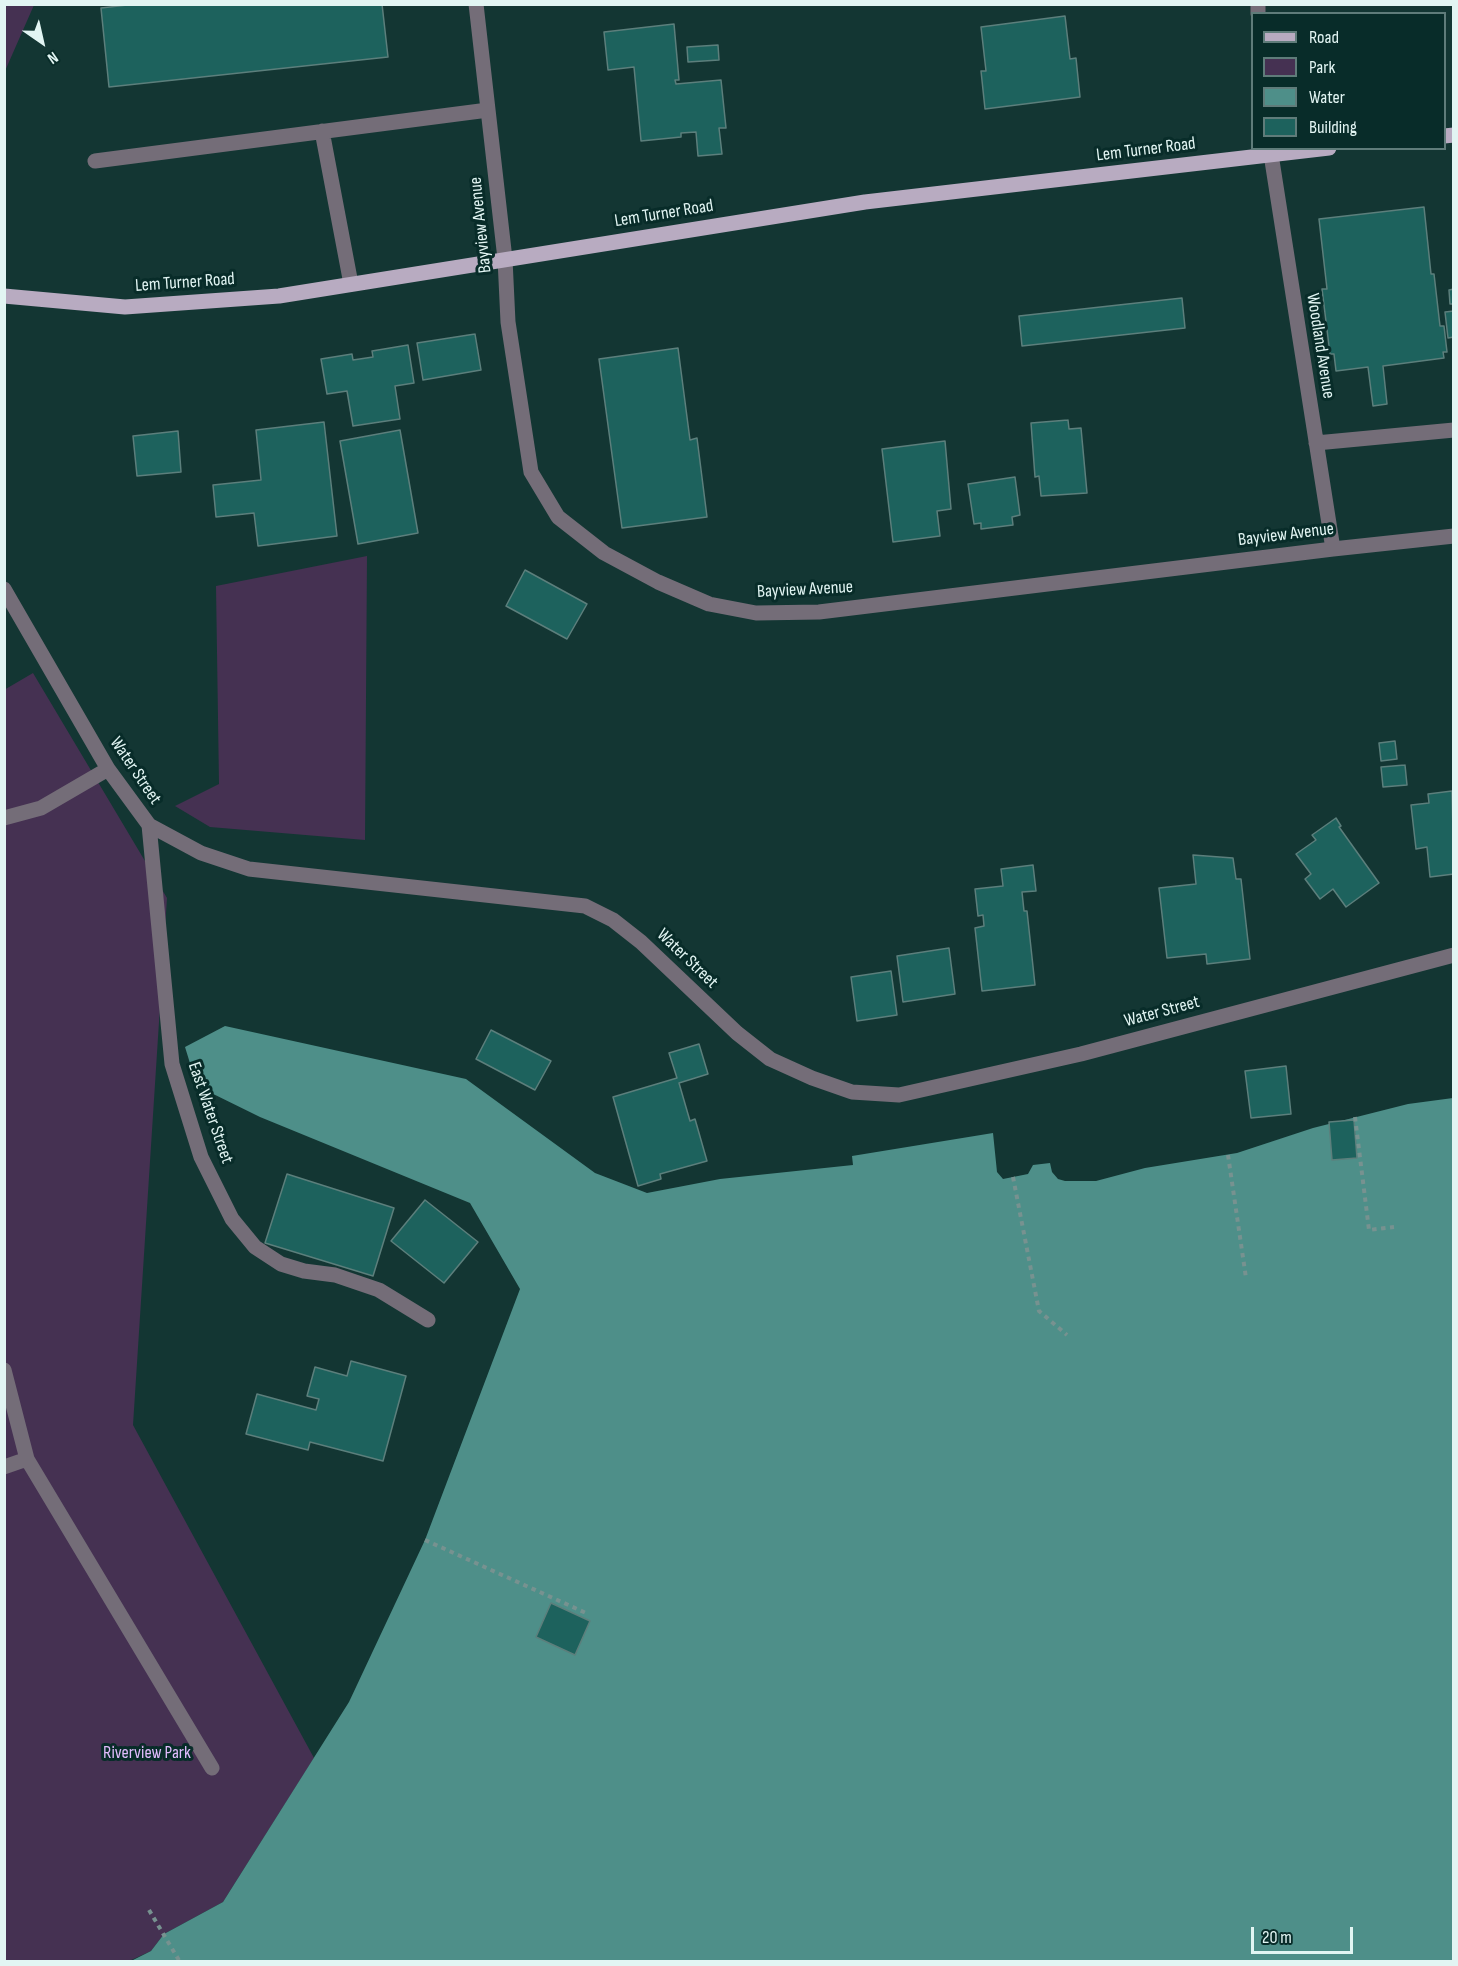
<!DOCTYPE html>
<style>
body{margin:0}
#map{position:relative;width:1458px;height:1966px;overflow:hidden;background:#133633;font-family:"Sofia Sans Condensed",sans-serif}
canvas{display:block}
.frame{position:absolute;inset:0;border:6px solid #e2f5f3;pointer-events:none}
.legend{position:absolute;left:1251px;top:12px;width:195px;height:138px;box-sizing:border-box;background:#082c29;border:2px solid #5f7c7a;margin:0;padding:8px 10px;list-style:none;font-size:18px;color:#e2f5f3}
.legend li{display:flex;align-items:center;gap:12px;height:30px}
.legend b{width:30px;border:2px solid #5f7c7a}
.north{position:absolute;left:12px;top:12px;width:60px;height:60px;-webkit-text-stroke:4px #082c29;paint-order:stroke;rotate:146deg;font-size:16px;font-weight:700;line-height:24px;text-align:center;color:#e2f5f3}
.north::after{content:'';display:block;margin:auto;width:21px;height:27px;background:#e2f5f3;clip-path:polygon(50% 0,100% 100%,50% 72%,0 100%)}
.scale{position:absolute;left:1251px;top:1927px;width:102px;height:27px;box-sizing:border-box;border:3px solid #e2f5f3;border-top:0;padding-left:8px;font-size:18px;line-height:21px;white-space:nowrap;color:#e2f5f3;-webkit-text-stroke:4px #082c29;paint-order:stroke}
</style>
<div id="map">
<canvas width="1458" height="1966"></canvas>
<div class="frame"></div>
<ul class="legend">
<li><b style="height:8px;background:#b8abc1"></b>Road</li>
<li><b style="height:16px;background:#453152"></b>Park</li>
<li><b style="height:16px;background:#4e8f89"></b>Water</li>
<li><b style="height:16px;background:#1d625d"></b>Building</li>
</ul>
<div class="north">N</div>
<div class="scale">20 m</div>
</div>
<script>
const c = document.querySelector('canvas').getContext('2d');
c.lineJoin = 'round';
function fill(path, color) { c.fillStyle = color; c.fill(path, 'evenodd'); }
const poly = rows => new Path2D(rows.map(r => 'M' + r).join(''));
function stroke(path, color, width, dash) { c.strokeStyle = color; c.lineWidth = width; c.lineCap = dash ? 'butt' : 'round'; c.setLineDash(dash || []); c.stroke(path); }
function label(font, color, halo, rows, align = 'center') {
  c.font = font + ' "Sofia Sans Condensed",sans-serif'; c.lineWidth = 6; c.setLineDash([]); c.textBaseline = 'middle'; c.strokeStyle = halo; c.fillStyle = color; for (const [text, x, y, turn = 0] of rows) {
    c.save(); c.translate(x, y); c.rotate((+turn || 0) * Math.PI / 180); c.textAlign = isNaN(turn) ? turn : align; if (halo) c.strokeText(text, 0, 0); c.fillText(text, 0, 0); c.restore();
  }
}
fill(poly([
 [5,4,34,5,5,71,4,5],
 [367,556,365,840,210,827,175,806,219,784,216,586],
 [33,673,167,898,133,1425,314,1758,223,1902,164,1934,151,1951,129,1961,5,1962,4,690]
]), '#453152');
fill(poly([
 [225,1026,466,1079,595,1173,647,1193,720,1179,853,1165,852,1156,993,1133,997,1172,1003,1179,1028,1174,1033,1165,1050,1163,1052,1172,1058,1179,1065,1181,1096,1181,1145,1168,1237,1153,1313,1128,1408,1104,1453,1098,1453,1961,129,1962,151,1951,164,1934,223,1902,349,1702,425,1540,520,1289,470,1203,260,1117,197,1086,185,1047]
]), '#4e8f89');
const building = poly([
 [136,4,382,4,388,57,109,87,101,8,136,4],
 [1065,16,1070,59,1076,58,1080,97,985,109,981,71,986,71,981,27,1065,16],
 [674,24,679,80,675,80,676,84,721,80,726,128,719,128,722,154,698,156,696,132,681,133,681,137,641,141,634,67,608,70,604,32,674,24],
 [718,45,719,60,688,62,687,47,718,45],
 [1424,207,1431,274,1434,274,1440,326,1444,326,1447,352,1443,352,1444,358,1383,366,1387,404,1373,406,1368,367,1336,371,1334,354,1330,354,1322,289,1327,289,1319,219,1424,207],
 [1454,289,1454,304,1450,304,1449,290,1454,289],
 [1182,298,1185,328,1022,346,1019,316,1182,298],
 [1454,311,1454,337,1448,338,1445,312,1454,311],
 [475,334,481,370,423,380,417,343,475,334],
 [408,345,414,383,395,386,400,419,353,426,347,391,327,394,321,359,352,354,353,360,373,357,372,351,408,345],
 [678,348,690,440,697,438,707,517,622,528,599,359,678,348],
 [1068,420,1069,429,1081,428,1087,493,1041,496,1039,476,1035,477,1031,423,1068,420],
 [324,422,337,536,258,546,254,513,216,517,213,485,261,480,256,430,324,422],
 [400,430,418,533,358,544,340,441,400,430],
 [178,431,181,472,137,476,133,436,178,431],
 [945,441,951,509,937,511,940,536,893,542,882,449,945,441],
 [1015,477,1020,515,1012,517,1013,525,981,529,981,523,974,524,968,484,1015,477],
 [525,570,587,604,567,639,506,606,525,570],
 [1395,741,1397,759,1381,761,1379,743,1395,741],
 [1405,765,1407,785,1383,787,1381,767,1405,765],
 [1452,791,1454,874,1430,877,1427,847,1416,849,1411,805,1429,803,1428,794,1452,791],
 [1336,818,1341,826,1339,827,1379,883,1346,907,1333,889,1320,899,1305,879,1311,874,1296,854,1316,840,1312,835,1336,818],
 [1193,855,1233,858,1236,879,1241,879,1250,959,1207,964,1206,954,1167,958,1159,888,1196,884,1193,855],
 [1033,865,1036,891,1022,892,1024,911,1027,911,1035,985,982,991,975,928,984,926,983,915,978,916,975,889,1003,886,1001,869,1033,865],
 [949,948,955,994,903,1002,897,956,949,948],
 [891,971,897,1015,857,1021,851,977,891,971],
 [491,1030,551,1061,535,1090,476,1059,491,1030],
 [699,1044,708,1074,679,1083,690,1121,695,1119,707,1161,660,1174,661,1179,638,1186,613,1097,677,1078,669,1053,699,1044],
 [1286,1066,1291,1114,1251,1118,1245,1071,1286,1066],
 [1354,1120,1357,1158,1332,1160,1329,1122,1354,1120],
 [287,1174,394,1208,373,1276,265,1243,287,1174],
 [425,1200,478,1242,444,1283,391,1241,425,1200],
 [351,1361,406,1376,383,1461,310,1442,308,1450,246,1434,257,1394,316,1410,319,1399,307,1396,315,1367,347,1376,351,1361],
 [551,1603,590,1621,575,1655,536,1637,551,1603]
]);
fill(building, '#1d625d');
stroke(building, '#5c7f7c', 1.5);
stroke(poly([
 [1355,1117,1369,1230,1394,1227],
 [1228,1155,1246,1278],
 [1013,1177,1039,1311,1067,1335],
 [425,1540,586,1613],
 [149,1910,180,1962]
]), '#779290', 4, [4.5, 4.5]);
stroke(poly([
 [476,4,505,259,508,322,531,472,558,517,604,553,658,582,709,604,756,613,819,612,1333,549,1454,536],
 [1258,4,1258,14],
 [322,131,351,284],
 [1270,148,1333,549],
 [95,161,488,110],
 [1316,443,1454,430],
 [4,589,108,769,149,825,201,853,249,869,585,906,613,920,641,942,737,1033,770,1059,812,1078,852,1092,899,1095,1081,1054,1454,955],
 [4,818,41,808,108,769],
 [149,825,172,1064,201,1157,232,1219,255,1247,281,1264,304,1271,335,1275,379,1290,428,1320],
 [4,1370,27,1459,212,1768],
 [4,1467,27,1459]
]), '#746d78', 15);
stroke(poly([
 [1444,136,1454,135],
 [4,296,125,307,279,296,865,202,1329,148]
]), '#b8abc1', 15);
label('18px', '#e2f5f3', '#082c29', [
 ["Lem Turner Road",1146,150,-7],
 ["Lem Turner Road",664,214,-9],
 ["Bayview Avenue",481,225,-96],
 ["Lem Turner Road",185,283,-4],
 ["Woodland Avenue",1320,346,81],
 ["Bayview Avenue",1286,535,-7],
 ["Bayview Avenue",805,590,-3],
 ["Water Street",135,771,56],
 ["Water Street",687,959,44],
 ["Water Street",1162,1012,-15],
 ["East Water Street",210,1113,71]
]);
label('18px', '#e1bbfc', '#082c29', [
 ["Riverview Park",147,1753]
]);
</script>
